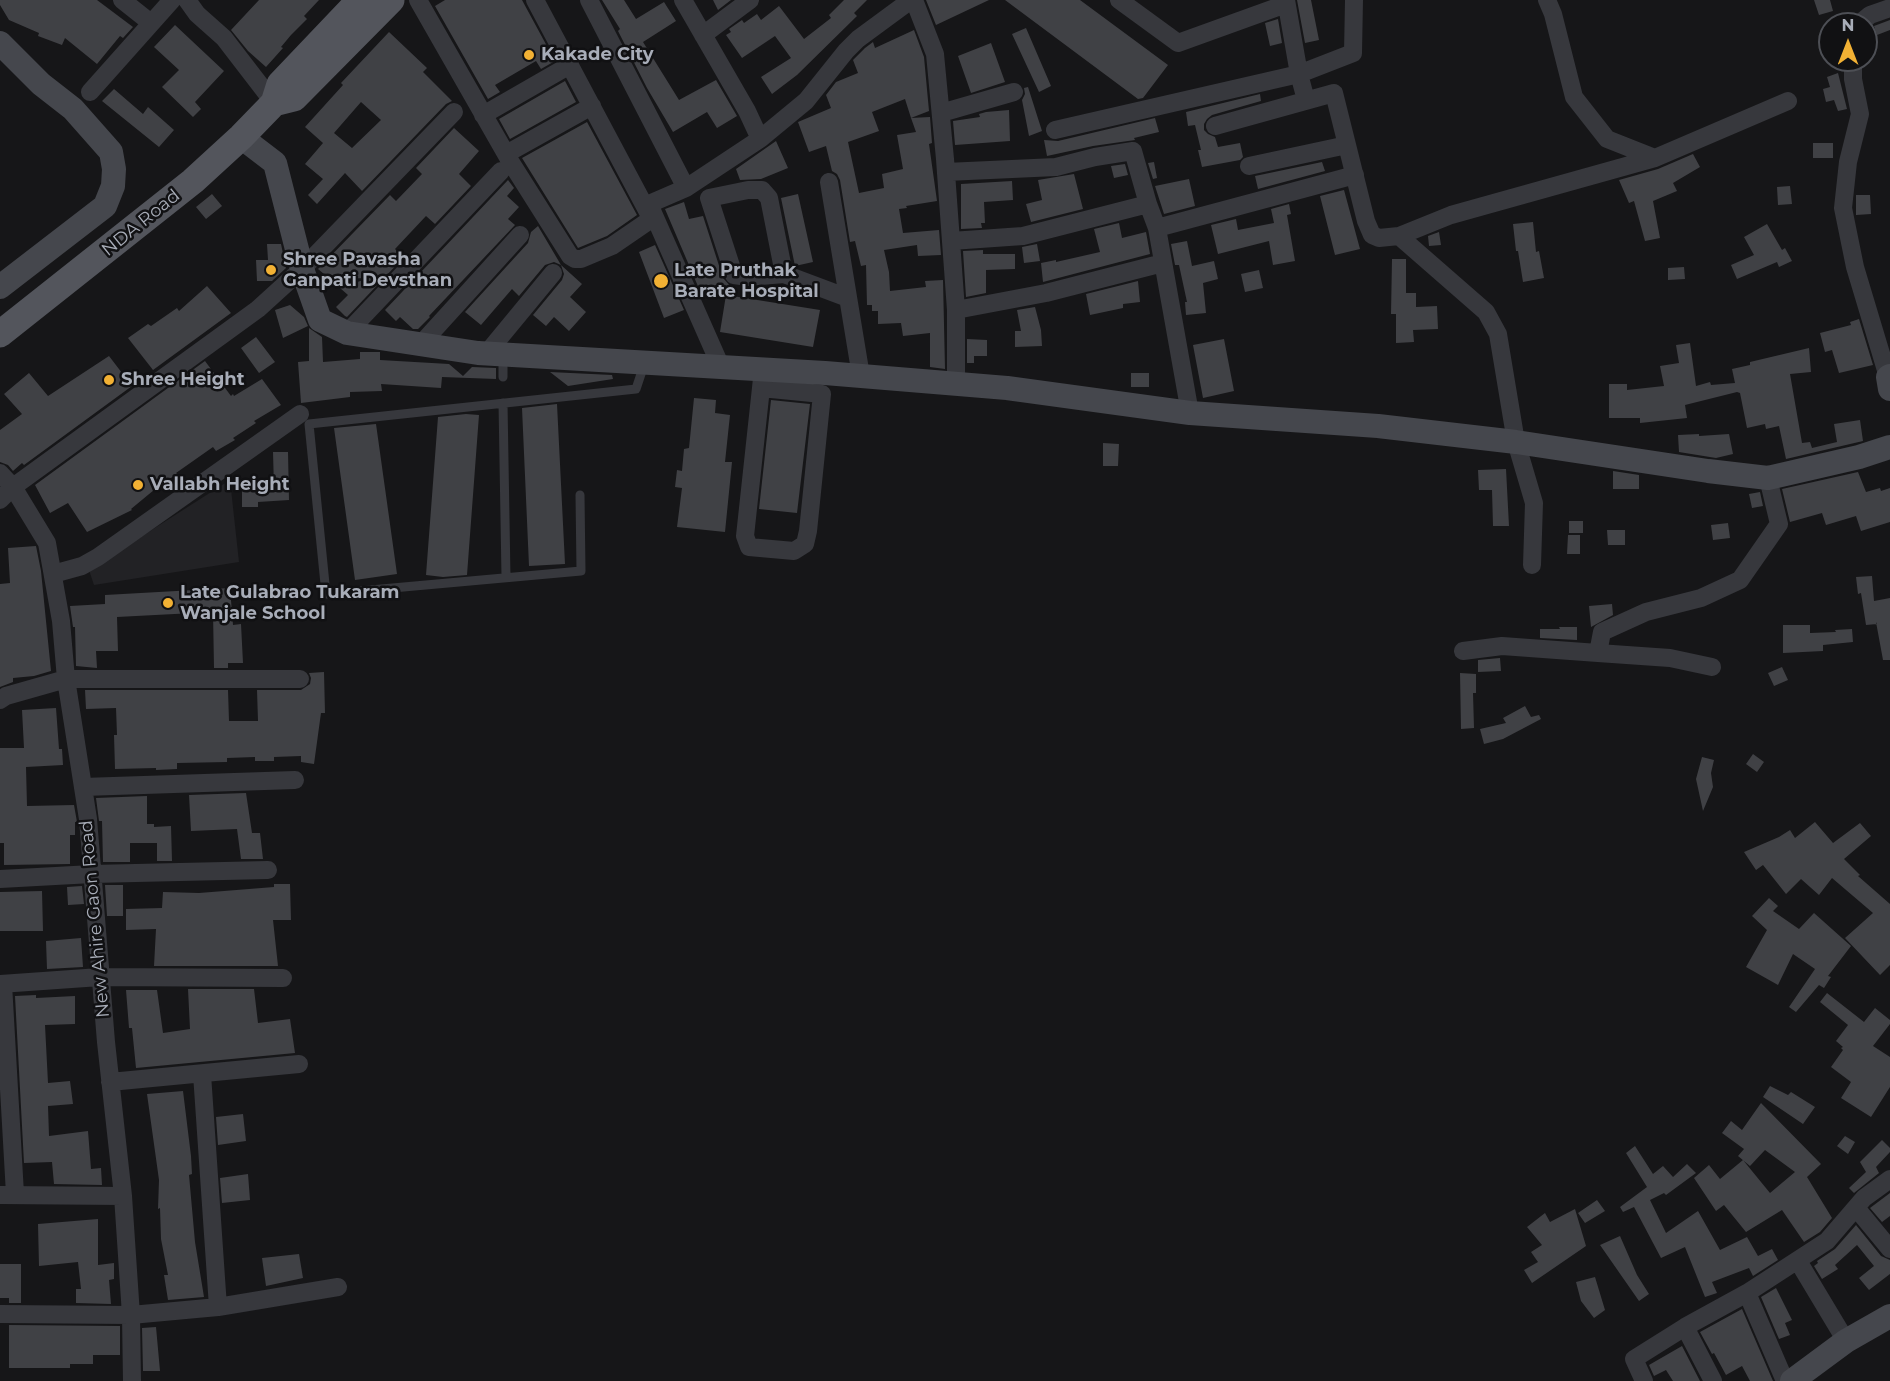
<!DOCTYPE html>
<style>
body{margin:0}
#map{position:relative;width:1890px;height:1381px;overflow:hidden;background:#161618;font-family:Montserrat,sans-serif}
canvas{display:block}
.north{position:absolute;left:1818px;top:12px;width:60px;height:60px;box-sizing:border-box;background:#111113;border:2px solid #4d4f55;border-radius:50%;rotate:0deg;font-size:16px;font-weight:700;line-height:24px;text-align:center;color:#a8adb8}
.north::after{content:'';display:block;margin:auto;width:21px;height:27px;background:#f2b134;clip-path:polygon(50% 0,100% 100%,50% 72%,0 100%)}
</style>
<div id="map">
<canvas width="1890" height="1381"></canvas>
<div class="north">N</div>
</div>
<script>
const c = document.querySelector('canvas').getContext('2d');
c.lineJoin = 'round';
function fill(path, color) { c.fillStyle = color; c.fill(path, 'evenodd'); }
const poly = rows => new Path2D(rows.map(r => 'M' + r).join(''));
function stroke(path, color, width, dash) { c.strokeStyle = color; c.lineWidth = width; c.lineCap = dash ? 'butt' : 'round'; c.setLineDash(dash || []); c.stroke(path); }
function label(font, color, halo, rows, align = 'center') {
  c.font = font + ' Montserrat,sans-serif'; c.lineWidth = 5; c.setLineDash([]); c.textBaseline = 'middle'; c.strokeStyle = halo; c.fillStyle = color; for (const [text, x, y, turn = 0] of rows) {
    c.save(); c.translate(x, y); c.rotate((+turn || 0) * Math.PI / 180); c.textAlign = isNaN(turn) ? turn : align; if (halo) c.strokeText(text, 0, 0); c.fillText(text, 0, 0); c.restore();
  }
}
fill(poly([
 [230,480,239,562,94,585,89,570]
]), '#222225');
fill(poly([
 [0,0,97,0,133,27,123,38,120,36,97,64,65,38,62,45,38,36,39,33,9,20,0,5],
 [259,0,319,0,304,16,307,19,291,35,281,47,283,48,266,67,248,51,231,30],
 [445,0,522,0,555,61,541,69,536,61,495,85,500,92,488,99,435,6],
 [602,0,624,0,636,19,664,2,676,21,643,42,679,100,716,80,737,116,717,128,707,112,673,132,647,88,618,31,620,29],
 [713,0,731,0,718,10],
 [844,0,867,0,854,13,857,16,797,75,772,94,761,77,791,58,775,36,742,58,726,35,731,32,729,29,742,20,744,23,757,14,761,20,779,6,804,39,831,18,829,15],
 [926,0,989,0,936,25],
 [1005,0,1080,0,1168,65,1143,98,1138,99],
 [1297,0,1311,0,1319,40,1305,43],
 [1814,0,1830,0,1833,11,1819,15],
 [1278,19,1282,43,1270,46,1265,23],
 [1890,20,1890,30,1877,35,1874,26],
 [175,25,224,71,195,102,201,109,193,117,162,87,179,70,154,47],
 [1026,28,1051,86,1039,92,1012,34],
 [914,30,924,57,929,111,911,118,905,99,872,112,879,131,848,142,859,193,884,188,882,174,903,169,897,135,916,132,911,118,930,117,932,143,929,144,937,201,906,206,907,208,899,209,903,233,939,230,941,255,918,256,917,245,884,250,889,272,890,291,926,287,925,281,943,280,945,369,930,367,930,333,903,336,901,323,878,324,878,311,872,311,872,305,867,305,866,265,861,266,855,241,850,242,840,180,837,174,832,171,826,146,809,152,798,122,831,108,826,95,836,82,858,73,853,60,865,48,873,42,875,48],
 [389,32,427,68,423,72,452,101,446,104,362,191,345,173,317,204,308,195,323,179,305,164,323,143,305,127,343,85,341,83],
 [361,102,381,120,352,148,334,133],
 [991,43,1005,82,971,93,958,56],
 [1838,73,1847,109,1838,111,1834,100,1826,102,1823,89,1830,87,1827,77],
 [565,81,576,102,510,139,499,119],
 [1028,87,1042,131,1029,136,1022,100,1025,94,1024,88],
 [114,89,143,114,148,107,174,130,159,147,102,101],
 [1260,94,1261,101,1212,115,1207,119,1204,124,1204,130,1208,134,1215,137,1218,147,1240,143,1243,157,1240,160,1202,167,1198,150,1201,150,1195,125,1188,126,1186,112],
 [1009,110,1010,141,955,145,953,121,980,117,979,114,986,112],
 [1155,118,1159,132,1134,138,1135,140,1093,146,1047,156,1044,140,1058,141],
 [587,122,637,215,607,236,578,248,522,158],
 [454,128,479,151,459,174,471,186,435,224,426,216,395,249,403,258,347,317,345,316,336,307,348,295,340,288,369,278,330,279,318,269,390,195,396,201,422,174,416,168],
 [776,141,788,168,761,179,740,180,736,169],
 [1813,143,1833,143,1833,158,1813,158],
 [1693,154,1700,167,1673,183,1677,191,1653,201,1660,238,1645,241,1634,201,1629,203,1619,180,1658,169],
 [1154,162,1157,178,1153,179,1148,163],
 [1322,162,1325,171,1258,189,1255,176],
 [1125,164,1128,175,1114,178,1111,166],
 [1074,174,1083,209,1031,222,1026,204,1042,200,1038,180],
 [1189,179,1195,206,1164,214,1155,186],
 [508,180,514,188,507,196,519,207,508,219,515,225,429,316,430,317,418,329,413,329,400,317,396,321,385,310],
 [1012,181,1013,200,984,202,985,223,981,223,982,228,961,229,961,184],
 [1790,186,1792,204,1778,205,1777,187],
 [1344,190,1360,249,1335,255,1320,196],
 [212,194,222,206,206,219,196,207],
 [798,194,813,262,795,266,781,198],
 [1856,195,1870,195,1871,214,1856,215],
 [684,202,689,219,703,216,723,278,733,289,703,298,665,209],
 [1289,204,1291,214,1287,215,1295,261,1273,265,1269,241,1218,254,1211,225,1236,219,1238,230,1274,223,1271,209],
 [1533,222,1536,252,1539,251,1544,278,1523,282,1518,251,1516,251,1513,224],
 [1119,223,1122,238,1146,232,1150,254,1043,282,1041,263,1056,260,1056,262,1100,252,1094,229],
 [1767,224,1782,250,1785,248,1792,261,1779,267,1777,262,1737,279,1731,265,1754,255,1744,237],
 [538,226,561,265,554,262,545,265,519,296,512,289,481,325,465,312,528,243,531,232],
 [1439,232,1441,245,1429,246,1428,236],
 [1187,241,1192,266,1214,261,1218,279,1203,283,1206,313,1186,315,1185,302,1187,302,1179,265,1175,265,1171,244],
 [267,244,281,244,286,268,272,281,257,281,256,260,268,260],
 [1037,244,1040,261,1024,263,1022,247],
 [655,245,684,310,664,318,639,252],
 [983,250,983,254,1015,254,1015,269,986,270,986,293,966,297,963,251],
 [1392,259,1406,259,1406,293,1416,293,1416,307,1437,306,1438,329,1413,330,1414,342,1396,343,1396,314,1391,314],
 [561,265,582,284,570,297,586,312,569,331,554,317,546,326,533,315,562,280,564,274],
 [1684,267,1685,279,1668,280,1668,268],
 [1259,270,1263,288,1245,292,1241,274],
 [1138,281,1140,302,1123,304,1123,308,1090,315,1086,294],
 [207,286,231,313,153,370,128,338,148,324,151,326,177,308,179,311],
 [726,295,820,310,813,347,720,332],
 [290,305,304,317,308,326,283,338,275,310],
 [1035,307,1041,330,1042,346,1015,347,1015,331,1021,331,1017,310],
 [1859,319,1873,365,1839,373,1832,350,1825,352,1820,333,1851,325,1850,322],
 [309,328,322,337,323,362,360,359,360,352,380,352,380,360,449,364,463,376,472,367,496,368,496,379,442,377,441,388,381,384,382,391,350,392,350,397,301,403,298,362,309,361],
 [256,337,275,362,259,373,241,348],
 [967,339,987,340,987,356,974,356,974,363,967,363],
 [1224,339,1234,391,1203,398,1193,345],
 [1690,343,1696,386,1710,382,1711,385,1735,383,1732,369,1750,365,1750,362,1809,348,1811,372,1790,374,1802,443,1810,442,1812,448,1837,442,1834,424,1860,420,1863,441,1786,459,1779,426,1766,429,1765,424,1747,428,1740,393,1737,392,1685,405,1687,418,1640,423,1640,418,1609,418,1609,384,1627,384,1627,390,1664,386,1660,366,1679,363,1676,345],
 [109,356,132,386,24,465,22,463,13,471,8,465,0,462,0,430,22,414,4,394,29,373,48,396],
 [205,361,231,396,233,394,234,396,262,379,281,405,254,421,256,423,233,438,235,440,216,451,213,447,176,473,177,474,160,485,131,509,132,510,87,532,68,503,50,513,35,485],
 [550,372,612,375,613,379,568,386],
 [1131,373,1149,373,1149,387,1131,387],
 [694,398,716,400,715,413,730,415,725,462,732,462,725,532,677,527,682,488,675,487,677,470,682,471,684,449,689,448],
 [771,400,810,404,797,513,759,509],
 [557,404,565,564,529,566,522,408],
 [466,414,479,415,467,575,443,577,426,575,438,417],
 [376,424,397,574,355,580,334,428],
 [1699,434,1699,436,1729,434,1733,454,1716,458,1679,452,1678,435],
 [1103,443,1119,444,1118,466,1103,466],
 [273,452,288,452,289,500,258,502,258,507,242,507,242,489,274,488],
 [1506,469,1509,526,1493,526,1492,490,1479,490,1478,470],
 [1613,471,1639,475,1639,489,1613,489],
 [1858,472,1866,492,1880,488,1881,491,1890,488,1890,522,1861,531,1856,516,1826,525,1822,513,1790,522,1782,489],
 [1760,492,1763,506,1752,508,1749,494],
 [1569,521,1583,521,1583,533,1569,533],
 [1728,523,1730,538,1713,540,1711,525],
 [1607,530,1625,530,1625,545,1608,545],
 [1568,535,1580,535,1580,554,1567,554],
 [36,546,41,571,51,671,34,676,13,678,13,682,0,687,0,584,10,583,8,548],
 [1872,576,1874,601,1890,598,1890,660,1883,660,1876,622,1877,624,1866,625,1861,593,1858,594,1856,577],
 [230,588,233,625,241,624,243,663,228,663,228,668,214,668,213,612,117,617,118,651,96,651,97,668,76,666,75,627,73,627,70,606,105,604,105,595],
 [1612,604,1613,615,1591,627,1589,606],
 [1783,625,1810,625,1810,633,1836,632,1835,630,1852,629,1853,642,1823,645,1823,651,1783,653],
 [1559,627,1577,627,1577,640,1540,638,1540,629,1560,629],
 [1500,658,1501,671,1478,672,1478,660],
 [1782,667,1788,680,1774,686,1768,673],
 [324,672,325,713,321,713,314,764,301,762,301,756,274,757,274,761,255,761,255,757,227,758,227,762,177,763,177,769,156,770,156,768,115,769,114,735,117,735,116,708,86,709,85,690,228,690,229,721,258,721,257,690,301,690,310,684,311,678,309,673],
 [1460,673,1476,674,1476,693,1473,693,1474,728,1461,729],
 [1525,706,1531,717,1539,715,1541,719,1503,739,1484,744,1480,729,1506,723,1503,718],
 [56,708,59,749,62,749,63,765,26,767,27,806,74,805,77,822,75,822,75,835,70,835,70,864,4,865,4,843,0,843,0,748,24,748,22,710],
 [1753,754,1764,762,1757,772,1746,764],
 [1702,757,1714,760,1711,773,1713,787,1703,811,1696,779],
 [246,793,252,833,260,833,263,859,241,859,237,829,191,831,189,795],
 [147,796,147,824,154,824,154,827,171,826,172,861,157,861,157,843,130,843,130,862,103,862,102,821,99,821,96,798],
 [1815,822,1833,843,1860,823,1871,836,1844,859,1860,875,1858,876,1890,904,1890,965,1880,975,1845,938,1873,913,1832,878,1819,895,1801,879,1786,894,1763,865,1756,870,1744,852,1779,837,1790,830,1795,838],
 [274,884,290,884,291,920,273,920,278,966,154,966,156,929,126,930,126,909,162,908,163,892,199,893,274,887],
 [105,885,123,885,123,916,107,916],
 [82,886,84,904,68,905,67,887],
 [42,891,43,931,0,931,0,892],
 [1769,898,1778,906,1773,911,1799,929,1814,913,1851,946,1828,976,1831,977,1824,988,1819,985,1796,1012,1789,1007,1815,969,1793,954,1778,985,1746,967,1767,930,1752,916],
 [81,938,83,967,47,969,46,941],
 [188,989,254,989,258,1023,290,1019,295,1053,136,1068,132,1028,129,1028,126,990,157,990,163,1033,190,1029],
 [1827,993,1864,1022,1875,1008,1890,1020,1890,1024,1873,1046,1890,1057,1890,1087,1871,1117,1841,1098,1851,1082,1831,1067,1843,1050,1841,1048,1843,1047,1836,1041,1848,1025,1820,1002],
 [36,995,36,998,75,996,75,1024,45,1025,48,1083,70,1081,73,1104,48,1106,49,1136,88,1131,91,1169,101,1168,102,1185,54,1184,52,1162,24,1163,15,996],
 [1770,1086,1788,1095,1791,1092,1815,1107,1803,1124,1763,1097],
 [183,1091,191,1156,192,1174,189,1175,195,1242,204,1297,168,1300,164,1275,168,1275,161,1239,160,1208,158,1209,159,1180,147,1094],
 [1761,1103,1821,1164,1807,1177,1832,1218,1820,1232,1804,1242,1782,1210,1746,1232,1724,1205,1716,1211,1694,1178,1709,1165,1720,1179,1743,1160,1770,1193,1795,1172,1765,1150,1750,1166,1738,1156,1744,1149,1722,1133,1731,1121,1742,1130],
 [243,1114,246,1141,218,1145,216,1117],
 [1845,1136,1855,1142,1848,1154,1837,1146],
 [1882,1140,1890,1148,1890,1152,1876,1167,1879,1173,1854,1193,1849,1188,1866,1172,1860,1162],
 [1635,1146,1653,1174,1663,1166,1673,1177,1687,1164,1696,1173,1666,1195,1664,1193,1650,1200,1666,1233,1698,1211,1720,1250,1747,1237,1758,1256,1772,1249,1778,1260,1753,1276,1749,1268,1712,1282,1717,1293,1705,1297,1685,1247,1661,1258,1634,1207,1623,1212,1620,1207,1647,1187,1626,1153],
 [248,1174,250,1200,222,1203,220,1178],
 [1890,1193,1890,1216,1882,1222,1870,1208],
 [1597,1200,1605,1211,1585,1223,1578,1213],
 [1575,1209,1586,1246,1532,1283,1524,1270,1538,1262,1531,1252,1542,1245,1527,1227,1545,1213,1550,1222],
 [98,1219,98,1265,114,1263,114,1279,109,1280,111,1304,76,1303,76,1289,81,1289,78,1262,39,1266,38,1224],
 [1856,1225,1881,1256,1890,1260,1890,1274,1869,1290,1859,1278,1874,1266,1857,1245,1835,1265,1838,1269,1822,1279,1814,1266,1818,1263,1817,1261,1835,1249],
 [1620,1236,1637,1275,1649,1294,1639,1301,1600,1245],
 [299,1254,303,1278,266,1286,262,1258],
 [0,1264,21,1264,21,1303,9,1303,9,1298,0,1298],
 [1595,1277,1605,1310,1594,1318,1581,1301,1576,1282],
 [1776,1288,1792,1320,1785,1323,1790,1335,1779,1339,1761,1297],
 [1742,1309,1773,1381,1750,1381,1742,1366,1726,1375,1714,1353,1712,1354,1700,1332],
 [9,1325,120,1326,120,1355,93,1355,93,1364,70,1364,70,1368,9,1368],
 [156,1327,160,1371,143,1371,142,1328],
 [1682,1346,1700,1381,1673,1381,1666,1370,1654,1376,1649,1365]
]), '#404145');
stroke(poly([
 [503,356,503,377],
 [503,403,506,577],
 [580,495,581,571,326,594,309,424,636,389,644,365]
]), '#37383d', 9);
stroke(poly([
 [122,0,151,23],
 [187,0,197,14,224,38,274,103],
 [418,0,510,161,570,256,575,259,581,259,612,246,647,222,650,216,535,0],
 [589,0,686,188,760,139,747,111,683,0],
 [914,0,935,54,945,159,956,310,956,384],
 [1119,0,1178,43,1286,4],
 [1547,0,1553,14,1574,97,1607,139,1655,158],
 [1859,24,1870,15,1890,8],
 [703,35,750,0],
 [1853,60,1853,79,1860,114,1848,162,1843,208,1855,267,1888,377],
 [90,92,172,0],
 [1306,100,1299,74,1353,53,1354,0],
 [941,113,1014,92],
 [483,115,570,65],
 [1215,126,1334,93,1366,221,1372,235,1379,238,1399,236,1486,312,1498,334,1516,442,1534,503,1532,565],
 [1055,130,1299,74,1286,0],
 [760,139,806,101,846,51,858,39,911,0],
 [506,154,592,106],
 [1249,166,1347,145],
 [946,172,1056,167,1095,157,1133,151,1148,204,1157,228,1190,413],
 [829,182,861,376],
 [686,188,649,204,721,367],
 [1157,228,1355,175],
 [1399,236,1451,215,1655,158,1788,101],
 [951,241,1023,236,1148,204],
 [784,274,748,277,734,275,709,198,748,190,762,190,769,198,784,274,848,298],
 [956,310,1046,293,1163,263],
 [347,333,501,171],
 [421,344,520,235],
 [487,353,553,273],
 [761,388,822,394,808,531,805,544,794,551,749,547,745,536,761,388,762,378,763,369],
 [0,473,13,487,47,543,61,621,66,679,88,819,106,1042,123,1196,131,1315,132,1381],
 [0,500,13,487,258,309,302,269,454,112],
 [53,574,82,566,98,557,300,414],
 [1463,651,1502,646,1598,653,1602,632,1646,612,1701,598,1740,580,1779,524,1768,478],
 [1598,653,1670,658,1712,667],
 [0,700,6,696,66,679,300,679],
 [83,787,295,780],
 [0,879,92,874,268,870],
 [0,984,100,977,283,978],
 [3,984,15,1194],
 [202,1074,218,1307],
 [110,1082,299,1064],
 [0,1195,123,1196],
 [1857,1209,1890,1249],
 [1798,1261,1846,1341],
 [1747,1293,1785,1381],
 [0,1314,131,1315,218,1307,338,1287],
 [1685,1327,1713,1381],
 [1644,1381,1634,1359,1685,1327,1747,1293,1827,1241,1864,1198,1890,1179]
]), '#37383d', 18);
stroke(poly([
 [0,43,41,84,73,109,111,152,114,169,113,186,105,206,0,287],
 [241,137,275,163,302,269,320,320,347,333,478,353,825,373,1007,388,1190,413,1378,426,1516,442,1708,471,1768,478,1859,457,1890,447],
 [1890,376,1888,377,1890,389],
 [1792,1381,1846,1341,1890,1316]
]), '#45474d', 24);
stroke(poly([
 [274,103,294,98,391,0],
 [0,334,193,181,241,137,274,103,280,84,360,0]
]), '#53555c', 27);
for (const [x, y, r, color] of [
 [529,55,6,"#f2b134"],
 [271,270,6,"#f2b134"],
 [661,281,8,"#f2b134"],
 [109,380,6,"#f2b134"],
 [138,485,6,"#f2b134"],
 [168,603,6,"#f2b134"]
]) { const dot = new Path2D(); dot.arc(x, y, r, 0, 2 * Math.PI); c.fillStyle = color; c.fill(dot); stroke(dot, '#111113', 2); }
label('bold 18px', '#a8adb8', '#111113', [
 ["Kakade City",541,55],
 ["Shree Pavasha",283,260],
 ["Ganpati Devsthan",283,281],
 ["Late Pruthak",674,271],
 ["Barate Hospital",674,292],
 ["Shree Height",121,380],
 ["Vallabh Height",150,485],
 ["Late Gulabrao Tukaram",180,593],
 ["Wanjale School",180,614]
], 'left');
label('18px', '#a8adb8', '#111113', [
 ["NDA Road",141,223,-39],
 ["New Ahire Gaon Road",95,919,-95]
]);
</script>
